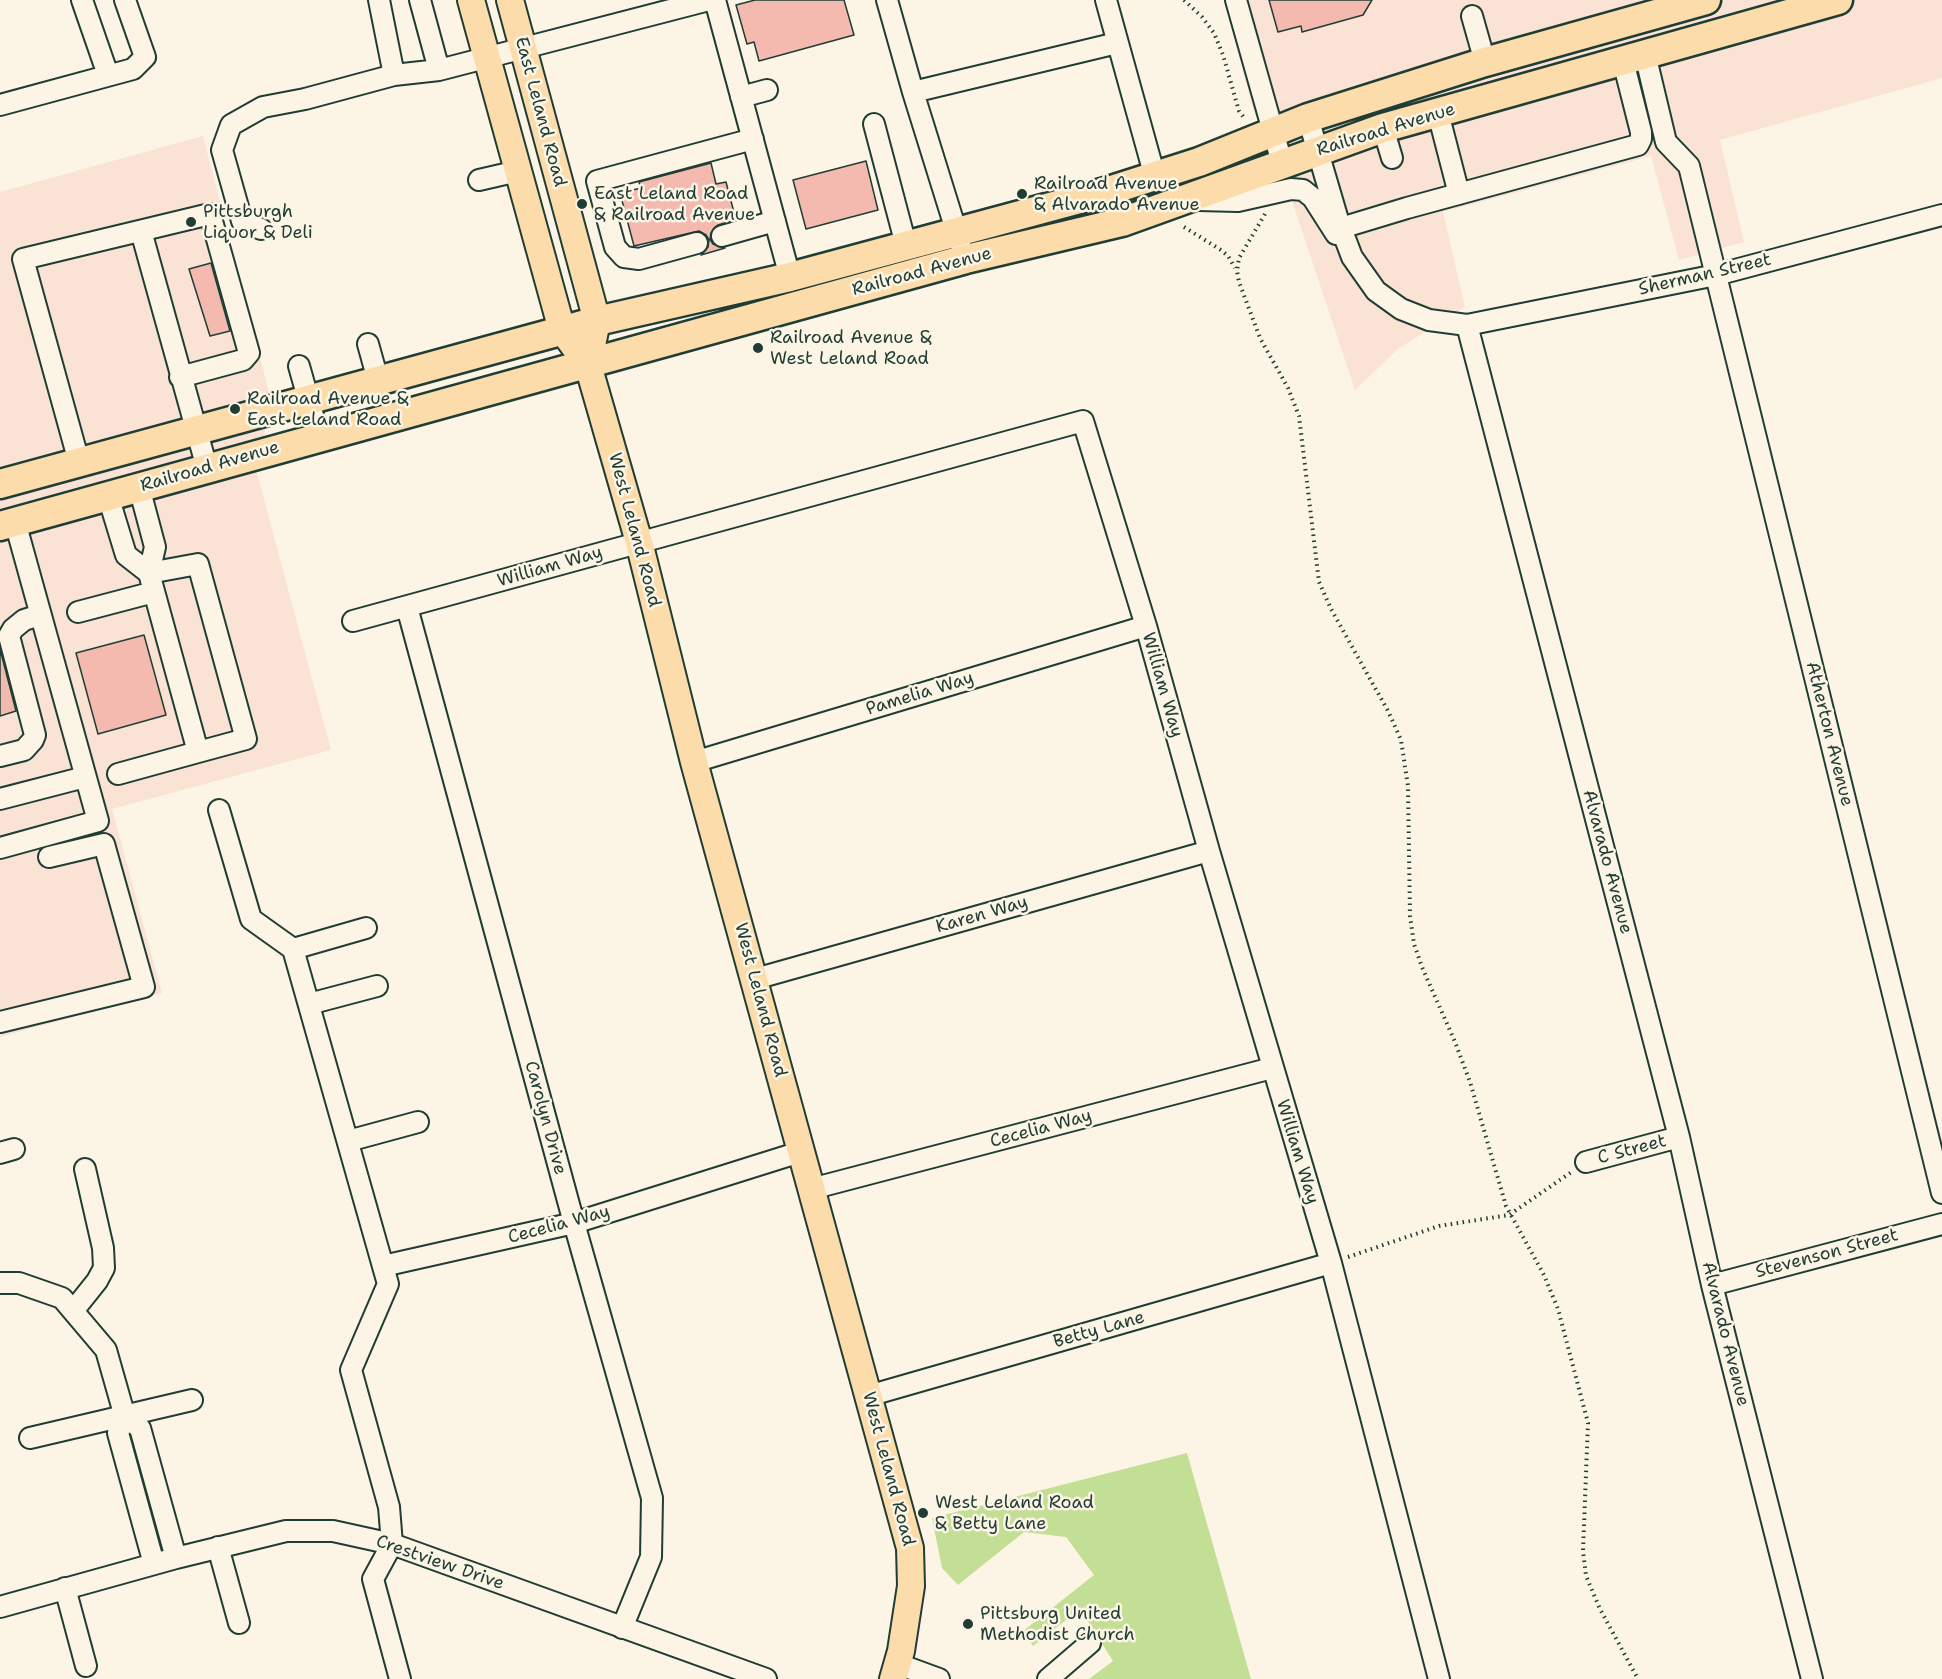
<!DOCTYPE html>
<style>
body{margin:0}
canvas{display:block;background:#fcf5e5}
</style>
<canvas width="1942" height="1679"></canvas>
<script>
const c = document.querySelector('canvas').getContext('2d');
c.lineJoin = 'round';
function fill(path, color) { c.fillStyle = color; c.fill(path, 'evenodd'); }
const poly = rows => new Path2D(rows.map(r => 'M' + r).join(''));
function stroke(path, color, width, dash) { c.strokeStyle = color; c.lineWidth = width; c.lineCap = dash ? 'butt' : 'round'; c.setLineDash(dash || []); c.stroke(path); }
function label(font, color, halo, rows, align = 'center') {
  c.font = font + ' "Shantell Sans",sans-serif'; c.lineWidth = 5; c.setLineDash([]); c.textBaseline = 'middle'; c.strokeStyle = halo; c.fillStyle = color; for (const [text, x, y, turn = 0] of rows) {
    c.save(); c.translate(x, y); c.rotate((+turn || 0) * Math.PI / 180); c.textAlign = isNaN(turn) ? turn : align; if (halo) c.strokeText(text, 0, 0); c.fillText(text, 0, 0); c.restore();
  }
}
fill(poly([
 [1224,0,1942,0,1942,78,1720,140,1744,242,1679,260,1651,156,1443,212,1465,307,1398,349,1355,390,1292,201,1253,109],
 [203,136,271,400,257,473,331,750,112,809,162,993,0,1037,0,192]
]), '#fae3d5');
fill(poly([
 [1187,1453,1251,1679,1089,1679,1113,1661,1080,1609,1033,1646,1023,1631,1094,1575,1066,1537,1024,1532,958,1585,942,1568,932,1518]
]), '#c3df96');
const building = poly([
 [755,0,844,0,854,35,759,61,754,42,747,44,736,5,755,0],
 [1269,0,1372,0,1363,15,1302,32,1301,26,1278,32,1269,0],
 [866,161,878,210,806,229,793,180,866,161],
 [711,163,716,184,726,182,736,220,718,225,711,233,710,239,713,244,725,248,701,255,708,247,709,240,706,235,699,231,634,246,620,193,641,188,639,182,711,163],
 [211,263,230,331,210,336,189,269,211,263],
 [144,635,166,715,98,734,76,653,144,635],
 [0,649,16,711,0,716,0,649]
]);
fill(building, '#f4b9af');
stroke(building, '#1f3d34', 1.5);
const minor = poly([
 [82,0,108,75],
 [379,0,394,75,439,70,709,0],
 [420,0,439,70],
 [715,0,790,277],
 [887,0,913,92,960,243],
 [1106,0,1155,177],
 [1236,0,1282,163],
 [1472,16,1485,62],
 [1645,54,1666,142,1689,166,1942,1193],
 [913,92,1117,43],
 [741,97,767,90],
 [0,105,133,69,145,57,125,0],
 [1438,113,1459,194],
 [1308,118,1338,220,1352,257,1376,291,1401,309,1429,320,1467,325,1679,1137,1712,1285,1812,1679],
 [874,124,906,245],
 [1383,128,1392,158],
 [479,180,518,171],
 [1198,200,1238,201,1291,189,1303,190,1313,198,1336,234],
 [1341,228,1407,208,1638,145,1641,139,1641,132,1623,61],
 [261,229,242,221,222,150,231,125,263,107,305,99,394,75],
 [141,231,207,468],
 [722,236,775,221],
 [697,243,639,259,624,257,615,247,597,181,753,139],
 [1467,325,1716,275,1942,215],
 [368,344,378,380],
 [299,366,319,437],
 [79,462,23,259,210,214,249,353,243,360,180,377],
 [139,487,155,547,149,573,198,752,246,739,198,564,149,573],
 [108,496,126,555,149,573],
 [407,607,574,1223,652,1498,651,1557,622,1628],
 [78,612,154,592],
 [353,621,1083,421,1146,626,1209,851,1331,1263,1439,1679],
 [0,756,24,750,33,740,35,735,9,636,13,629,24,620,40,615],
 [694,762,1146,626],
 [118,774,198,752],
 [0,799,85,777],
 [219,810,251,919,293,949,388,1284,351,1370,389,1507,392,1544,373,1579,400,1679],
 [0,848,98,821,15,522],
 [293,949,366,928],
 [755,979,1209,851],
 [309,1004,377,986],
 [0,1022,144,987,104,844,49,857],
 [348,1141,418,1122],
 [0,1153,14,1149],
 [1586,1162,1679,1137],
 [811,1189,1272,1068],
 [383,1266,574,1223,800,1152],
 [0,1283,19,1283,62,1298,106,1350,125,1417],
 [1712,1285,1942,1224],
 [73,1311,97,1281,104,1268,103,1248,85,1169],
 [868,1396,1331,1263],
 [30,1438,192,1400],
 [218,1547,239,1623],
 [154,1564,118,1433,125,1417,140,1428,176,1558],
 [65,1588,86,1666],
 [0,1607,176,1558,286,1531,333,1531,392,1544,766,1679],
 [898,1664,939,1679],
 [1048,1679,1090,1643]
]);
const major = poly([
 [471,0,562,330,588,365,639,542,694,762,910,1548,911,1586,901,1651,893,1679],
 [510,0,597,321,588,365]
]);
const highway = poly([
 [0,484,597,321,790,277,1102,193,1199,162,1308,118,1485,62,1706,0],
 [0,526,966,259,1122,222,1383,128,1838,0]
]);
stroke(minor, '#1f3d34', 24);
stroke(major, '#1f3d34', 30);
stroke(highway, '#1f3d34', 33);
stroke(poly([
 [1184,0,1202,17,1214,33,1223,55,1239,111,1245,119],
 [1265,214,1239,258,1237,271,1239,282,1260,338,1288,388,1299,416,1319,582,1331,609,1388,711,1401,740,1408,786,1410,916,1414,944,1422,967,1455,1042,1470,1082,1506,1206,1544,1275,1558,1309,1588,1423,1583,1551,1586,1576,1600,1609,1638,1679],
 [1184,227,1221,250,1228,256,1235,268],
 [1348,1257,1439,1226,1509,1215,1573,1171]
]), '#1f3d34', 4, [1.5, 4.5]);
stroke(minor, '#fcf5e5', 20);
stroke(major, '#fddcac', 26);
stroke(highway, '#fddcac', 28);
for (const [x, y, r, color] of [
 [1022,194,6,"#1f3d34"],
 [582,204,6,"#1f3d34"],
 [191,222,6,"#1f3d34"],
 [758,348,6,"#1f3d34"],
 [235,409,6,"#1f3d34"],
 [923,1513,6,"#1f3d34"],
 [968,1624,6,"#1f3d34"]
]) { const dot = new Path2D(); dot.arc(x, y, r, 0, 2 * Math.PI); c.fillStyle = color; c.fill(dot); stroke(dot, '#fcf5e5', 2); }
label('18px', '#1f3d34', '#fcf5e5', [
 ["East Leland Road",540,112,75],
 ["Railroad Avenue",1386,130,-17],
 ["Railroad Avenue",922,272,-15],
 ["Sherman Street",1705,275,-13],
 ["Railroad Avenue",210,467,-16],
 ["West Leland Road",634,530,75],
 ["William Way",550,567,-16],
 ["William Way",1162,685,74],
 ["Pamelia Way",920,694,-17],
 ["Atherton Avenue",1829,734,76],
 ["Alvarado Avenue",1607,862,75],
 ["Karen Way",982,915,-16],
 ["West Leland Road",760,1000,75],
 ["Carolyn Drive",545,1118,75],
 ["Cecelia Way",1041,1129,-15],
 ["C Street",1632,1150,-15],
 ["William Way",1297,1152,73],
 ["Cecelia Way",559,1225,-15],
 ["Stevenson Street",1827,1254,-15],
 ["Betty Lane",1099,1330,-16],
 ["Alvarado Avenue",1725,1334,76],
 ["West Leland Road",888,1469,75],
 ["Crestview Drive",440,1563,19]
]);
label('18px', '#1f3d34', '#fcf5e5', [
 ["Railroad Avenue",1034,184],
 ["& Alvarado Avenue",1034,205],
 ["East Leland Road",594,194],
 ["& Railroad Avenue",594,215],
 ["Pittsburgh",203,212],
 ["Liquor & Deli",203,233],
 ["Railroad Avenue &",770,338],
 ["West Leland Road",770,359],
 ["Railroad Avenue &",247,399],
 ["East Leland Road",247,420],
 ["West Leland Road",935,1503],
 ["& Betty Lane",935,1524],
 ["Pittsburg United",980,1614],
 ["Methodist Church",980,1635]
], 'left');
</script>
